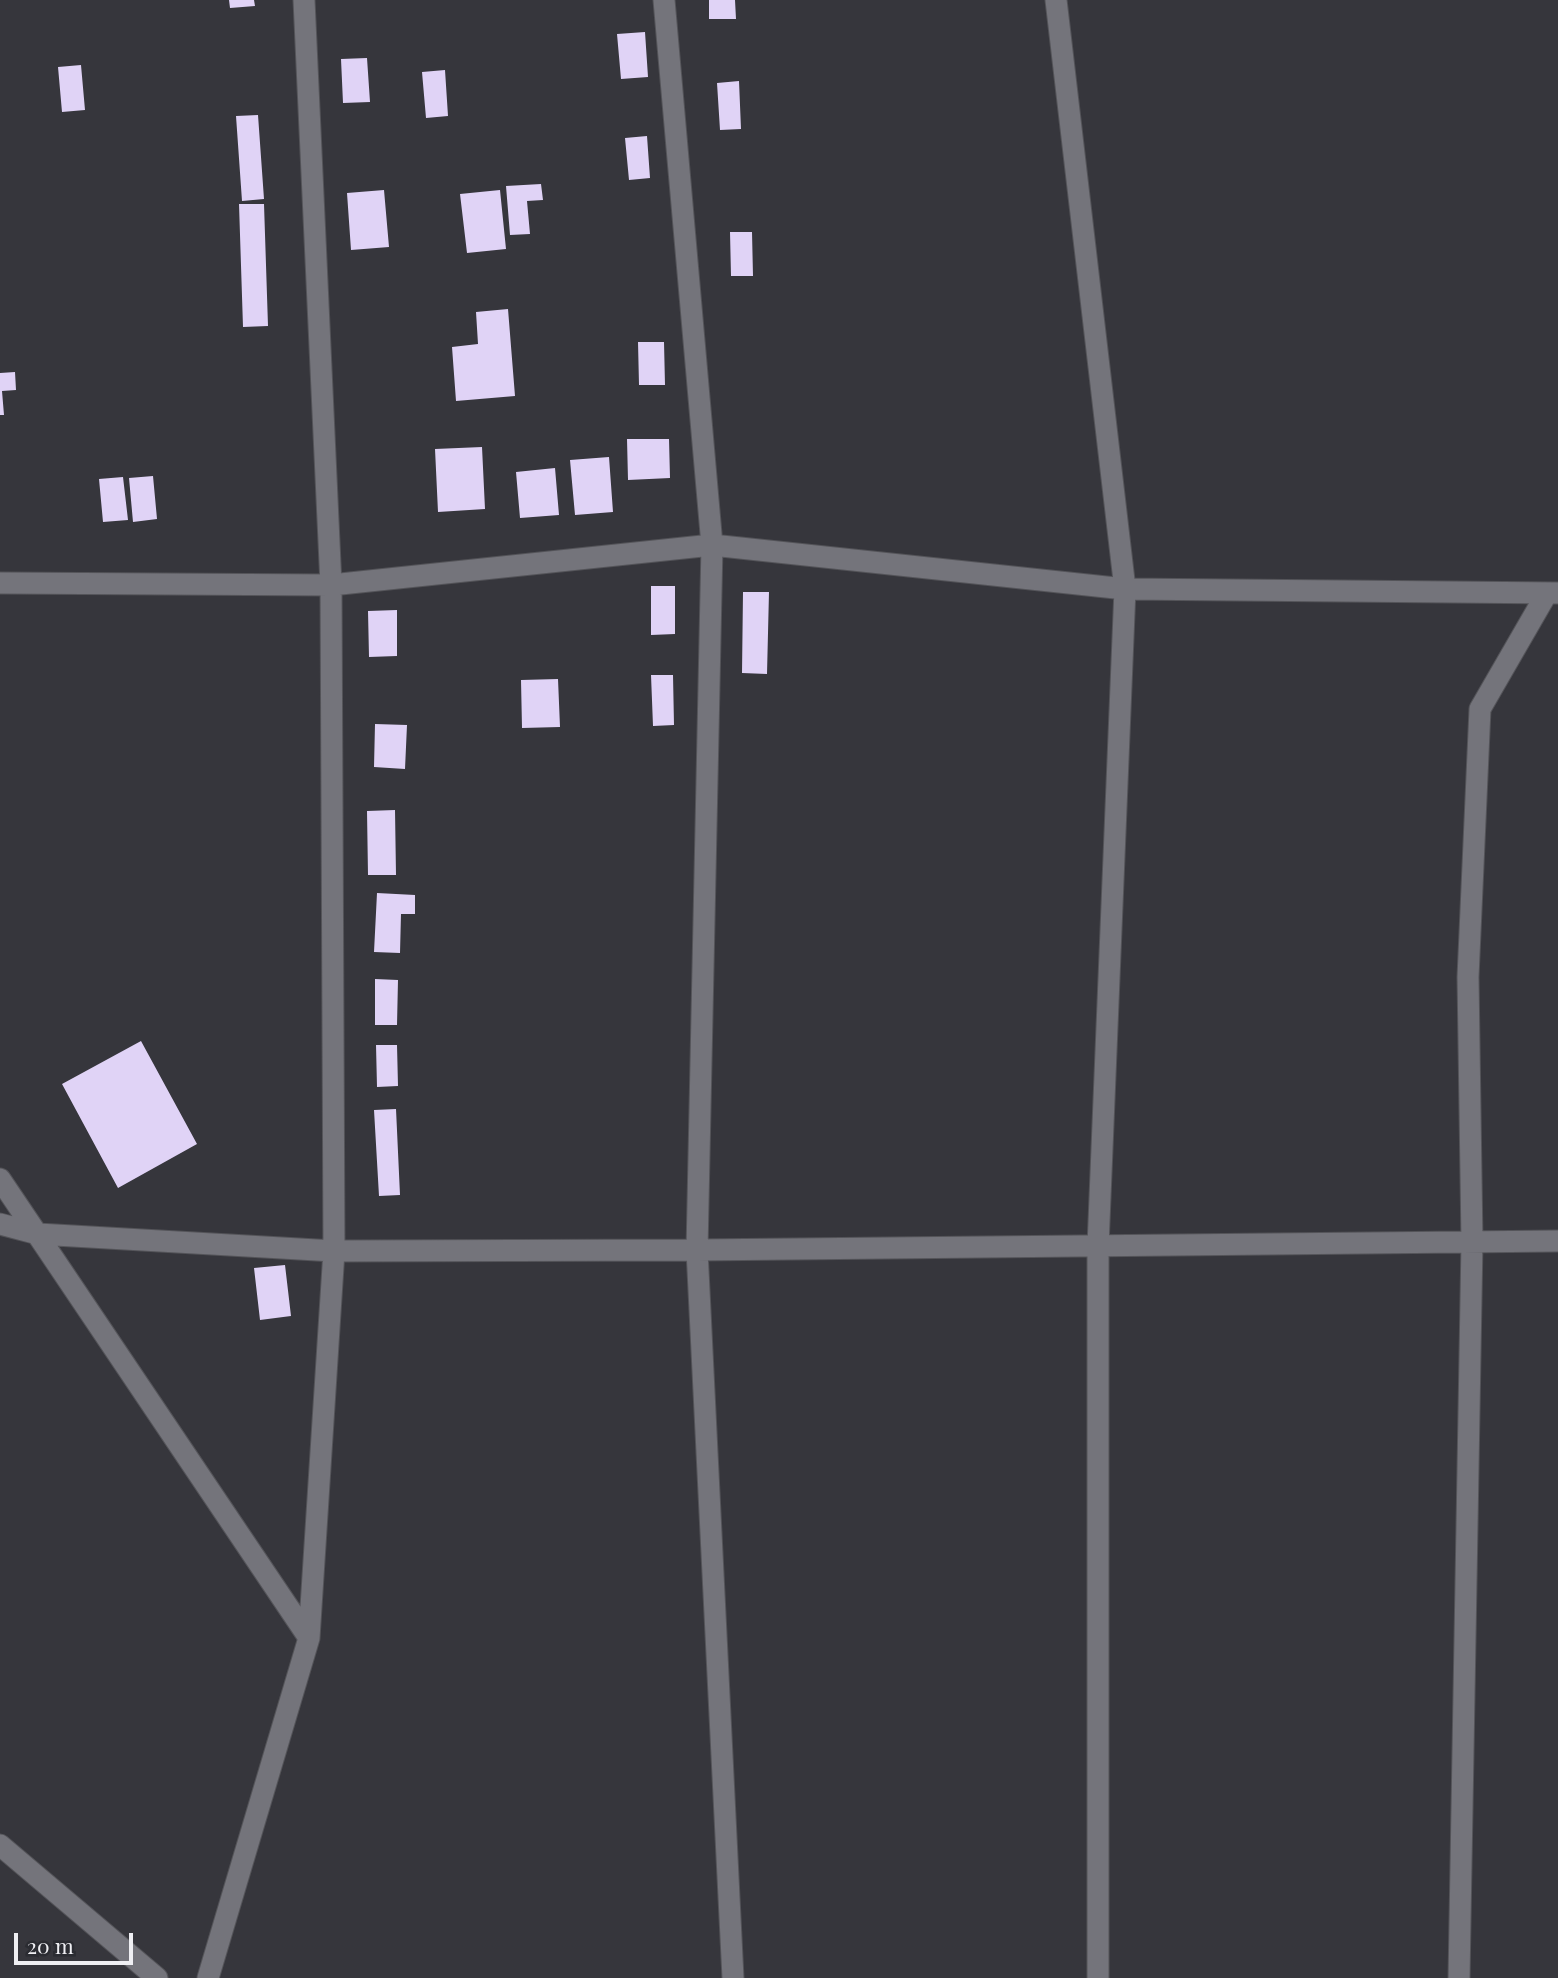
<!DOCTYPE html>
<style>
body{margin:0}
#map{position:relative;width:1558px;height:1978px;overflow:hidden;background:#36363c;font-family:"Playfair Display",serif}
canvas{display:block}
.scale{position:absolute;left:14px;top:1933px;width:119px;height:32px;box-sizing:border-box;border:4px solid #efeff3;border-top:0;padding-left:9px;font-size:21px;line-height:24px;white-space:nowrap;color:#efeff3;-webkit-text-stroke:5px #2b2c32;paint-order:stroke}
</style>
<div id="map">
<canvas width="1558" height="1978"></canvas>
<div class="scale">20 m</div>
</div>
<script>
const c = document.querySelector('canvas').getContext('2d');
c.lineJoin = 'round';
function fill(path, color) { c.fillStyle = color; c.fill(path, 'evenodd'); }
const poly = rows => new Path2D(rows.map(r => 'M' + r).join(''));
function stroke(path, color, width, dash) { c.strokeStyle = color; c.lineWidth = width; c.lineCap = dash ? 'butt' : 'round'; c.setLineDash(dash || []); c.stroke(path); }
fill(poly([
 [229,0,254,0,255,6,230,8],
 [709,0,735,0,736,19,709,19],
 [645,32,648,77,621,79,617,34],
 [367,58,370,102,343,103,341,59],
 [81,65,85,110,62,112,58,67],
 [445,70,448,116,426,118,422,72],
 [739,81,741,129,720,130,717,83],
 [258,115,264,199,242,201,236,116],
 [647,136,650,178,629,180,625,138],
 [541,184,543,200,527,201,530,234,510,235,506,186],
 [384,190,389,247,351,250,347,193],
 [500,190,506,249,467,253,460,194],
 [239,204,264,204,268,326,243,327],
 [730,232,752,232,753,276,731,276],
 [508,309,515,396,456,401,452,347,478,344,476,312],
 [638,342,664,342,665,385,639,385],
 [15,372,16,390,2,391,4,415,0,415,0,373],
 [627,439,669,439,670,478,628,480],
 [482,447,485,509,438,512,435,449],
 [609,457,613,512,575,515,570,460],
 [555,468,559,515,520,518,516,472],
 [153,476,157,519,133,522,129,478],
 [123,477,128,520,103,522,99,479],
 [651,586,675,586,675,634,651,635],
 [743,592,769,592,767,674,742,673],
 [397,610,397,656,369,657,368,611],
 [651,675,673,675,674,725,653,726],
 [558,679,560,727,522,728,521,680],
 [375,724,407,725,405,769,374,767],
 [395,810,396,875,368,875,367,811],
 [377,893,415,895,415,914,401,914,400,953,374,952],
 [375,979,398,980,397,1025,375,1025],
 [141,1041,197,1144,118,1188,62,1084],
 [376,1045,397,1045,398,1086,377,1087],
 [396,1109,400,1195,379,1196,374,1110],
 [285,1265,291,1316,260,1320,254,1268]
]), '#e0d3f6');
const street = poly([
 [664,0,712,545,697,1250,733,1978],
 [1056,0,1125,589,1098,1246,1098,1978],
 [0,583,331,585,712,545,1125,589,1558,593],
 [0,1179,309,1638],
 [0,1224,38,1234,334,1251,697,1250,1558,1241],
 [0,1845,157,1978],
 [208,1978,309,1638,334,1251,331,585,304,0],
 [1459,1978,1472,1242,1468,977,1480,709,1547,593]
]);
stroke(street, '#545459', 23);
stroke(street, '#74747b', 21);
</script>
